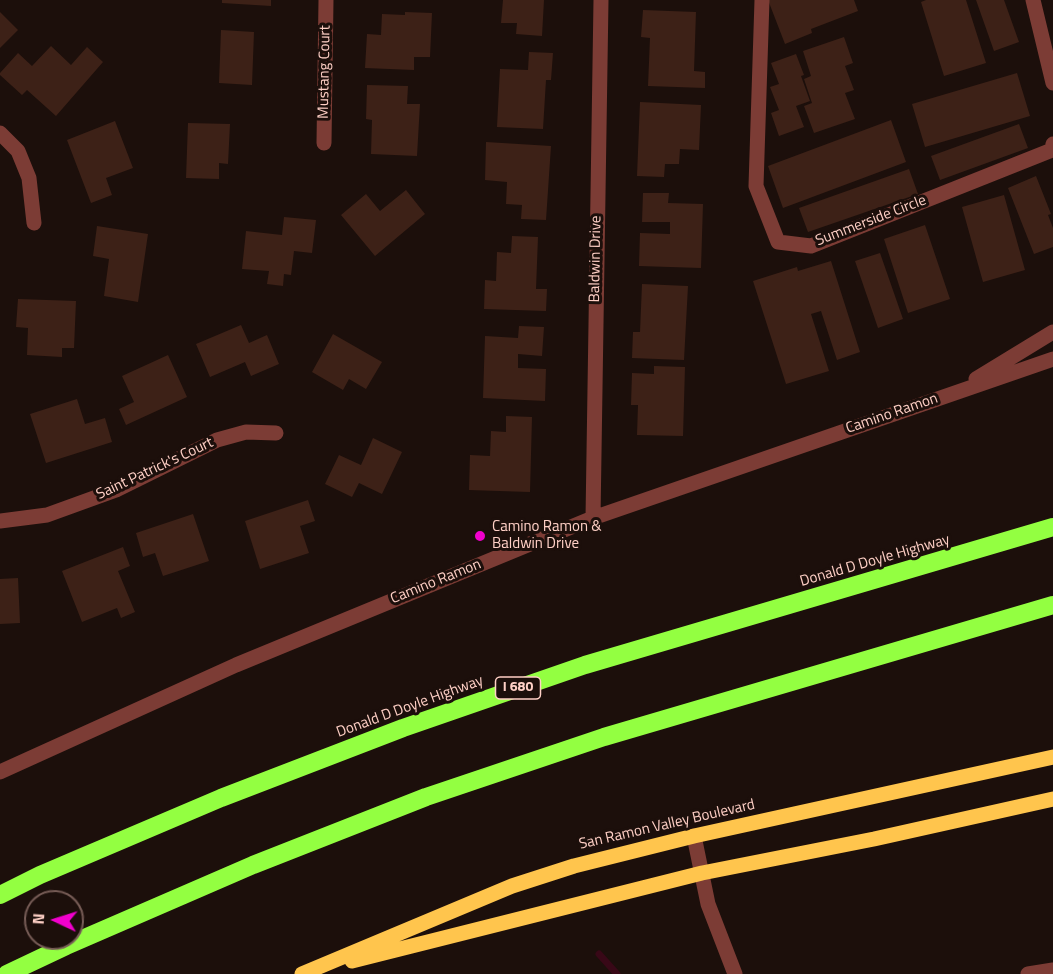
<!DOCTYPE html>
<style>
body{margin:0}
#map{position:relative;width:1053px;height:974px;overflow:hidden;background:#1c0f0b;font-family:"Titillium Web",sans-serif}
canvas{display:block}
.north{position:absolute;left:24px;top:890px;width:60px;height:60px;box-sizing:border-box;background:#1c0f0b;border:2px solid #775c56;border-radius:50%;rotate:274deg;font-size:16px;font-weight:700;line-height:24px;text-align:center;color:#ffd0c6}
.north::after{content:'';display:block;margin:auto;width:21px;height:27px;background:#f100cd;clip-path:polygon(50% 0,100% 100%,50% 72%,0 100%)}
</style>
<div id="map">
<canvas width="1053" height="974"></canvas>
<div class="north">N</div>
</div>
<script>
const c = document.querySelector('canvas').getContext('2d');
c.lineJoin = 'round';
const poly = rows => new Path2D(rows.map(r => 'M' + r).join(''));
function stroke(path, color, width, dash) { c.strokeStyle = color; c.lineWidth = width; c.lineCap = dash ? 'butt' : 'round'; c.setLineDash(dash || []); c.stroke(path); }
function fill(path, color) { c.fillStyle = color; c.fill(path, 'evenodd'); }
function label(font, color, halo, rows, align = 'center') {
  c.font = font + ' "Titillium Web",sans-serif'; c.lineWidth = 6; c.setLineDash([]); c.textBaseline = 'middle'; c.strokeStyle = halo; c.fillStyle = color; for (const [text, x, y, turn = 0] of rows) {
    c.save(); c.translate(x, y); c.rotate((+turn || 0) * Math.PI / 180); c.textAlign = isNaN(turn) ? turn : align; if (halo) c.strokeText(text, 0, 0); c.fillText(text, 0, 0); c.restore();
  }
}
stroke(poly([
 [599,954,617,974]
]), '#380817', 7);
fill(poly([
 [222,0,271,0,271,6,222,3],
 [503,0,544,0,542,36,516,34,517,23,501,23],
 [768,0,854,0,858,11,811,29,812,33,785,44],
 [926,0,966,0,986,63,944,76,921,2],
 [976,0,1004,0,1019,42,994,51],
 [643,10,696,12,694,71,705,72,705,88,648,86,650,38,641,37],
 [0,12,18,30,0,48],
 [405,12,432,13,430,57,414,57,414,70,365,68,367,34,381,35,382,14,405,15],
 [221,30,254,32,252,85,219,83],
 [844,37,853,63,845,66,854,90,845,93,855,119,814,133,804,106,812,103,804,79,811,76,803,51],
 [51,46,71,65,87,47,103,62,56,116,27,90,22,95,0,75,0,73,18,53,32,66],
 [529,52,553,53,551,80,546,80,543,129,497,127,500,69,528,70],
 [796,54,804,75,801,76,810,101,796,106,804,127,779,136,771,113,779,110,770,87,779,84,771,63],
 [1017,73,1030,116,925,147,912,104],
 [367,85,408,86,407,104,420,104,417,156,371,154,372,120,366,119],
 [640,102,701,105,699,150,680,149,679,164,665,164,664,177,637,176],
 [891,120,906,162,783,208,768,166],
 [115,121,133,168,106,178,112,195,91,203,67,140],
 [188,123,230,124,228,164,219,163,219,179,186,178],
 [1019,124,1028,148,940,180,931,156],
 [486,142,551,146,546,220,521,219,522,205,506,204,507,182,485,180],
 [909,169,918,194,808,232,799,208],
 [1036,176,1051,214,1048,215,1053,228,1053,247,1034,254,1008,188],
 [406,190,425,214,375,256,341,215,366,194,380,211],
 [643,193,669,193,668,203,703,204,701,268,639,266,640,233,670,234,670,222,642,222],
 [1004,195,1025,270,983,282,962,207],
 [284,217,316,220,312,253,294,251,291,275,284,274,283,286,267,284,269,271,242,269,246,231,282,235],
 [925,225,950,299,908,313,884,239],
 [97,226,148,234,138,302,104,296,109,259,93,256],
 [512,236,538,237,536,289,547,289,546,311,484,309,485,280,496,281,497,252,511,253],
 [880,253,903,319,878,328,855,261],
 [831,261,860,352,837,360,821,311,811,314,829,371,786,384,753,281,797,267,798,271],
 [642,284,688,286,684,360,632,358,633,332,640,332],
 [18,299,76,301,74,348,62,348,62,357,27,355,28,328,16,327],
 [241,325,249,343,267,335,279,364,251,376,245,362,210,377,196,344],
 [519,326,544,327,542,356,518,354,518,368,546,369,545,401,483,398,485,336,518,338],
 [333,334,382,362,366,389,349,379,343,390,312,372],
 [168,355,187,397,126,425,119,409,134,402,122,376],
 [654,366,685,367,683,436,637,435,638,405,631,405,632,373,654,374],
 [77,399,85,424,105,418,112,442,46,463,30,414],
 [506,416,532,417,530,492,469,490,470,455,490,456,491,431,506,432],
 [373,438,402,452,382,494,359,483,352,497,325,484,339,455,361,465],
 [308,500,315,521,300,526,309,553,260,569,245,521],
 [193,514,209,561,163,576,155,553,143,557,136,533],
 [123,547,130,566,118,571,135,612,121,618,117,608,82,622,62,571],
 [18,578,20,623,0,624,0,579]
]), '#3d2117');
stroke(poly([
 [762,0,756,186,778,242,811,246,1052,150,1053,144],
 [1033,0,1053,83],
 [0,133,18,151,29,178,34,223],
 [324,143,326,0],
 [976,379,1053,332],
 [593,518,601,0],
 [0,521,47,515,116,490,217,440,246,432,276,433],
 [0,772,236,665,593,518,1053,359],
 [694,836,708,904,735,974],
 [1028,974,1053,970]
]), '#7c3c35', 15);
stroke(poly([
 [352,961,702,873,874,839,1053,799],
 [302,974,512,886,574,866,694,836,1053,757]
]), '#ffc54d', 15);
stroke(poly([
 [0,895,40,875,221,798,403,728,585,665,1053,527],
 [7,974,66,946,253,865,426,797,604,737,1053,605]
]), '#93ff41', 18);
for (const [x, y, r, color] of [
 [480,536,6,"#f100cd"]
]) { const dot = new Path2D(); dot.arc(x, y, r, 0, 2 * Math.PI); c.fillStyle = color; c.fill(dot); stroke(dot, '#1c0f0b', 2); }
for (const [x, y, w] of [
 [518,688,45]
]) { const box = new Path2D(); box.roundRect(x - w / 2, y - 11, w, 22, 4.5); c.fillStyle = '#1c0f0b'; c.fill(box); stroke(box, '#ffd0c6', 1.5); }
label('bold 14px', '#ffd0c6', null, [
 ["I 680",518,688]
]);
label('15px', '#ffd0c6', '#1c0f0b', [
 ["Mustang Court",325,72,-89],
 ["Summerside Circle",871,221,-21],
 ["Baldwin Drive",596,259,-89],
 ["Camino Ramon",892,414,-19],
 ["Saint Patrick's Court",155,469,-25],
 ["Donald D Doyle Highway",875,561,-16],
 ["Camino Ramon",436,582,-22],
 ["Donald D Doyle Highway",410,707,-20],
 ["San Ramon Valley Boulevard",667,825,-13]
]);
label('15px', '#ffd0c6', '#1c0f0b', [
 ["Camino Ramon &",492,527],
 ["Baldwin Drive",492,544]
], 'left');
</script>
